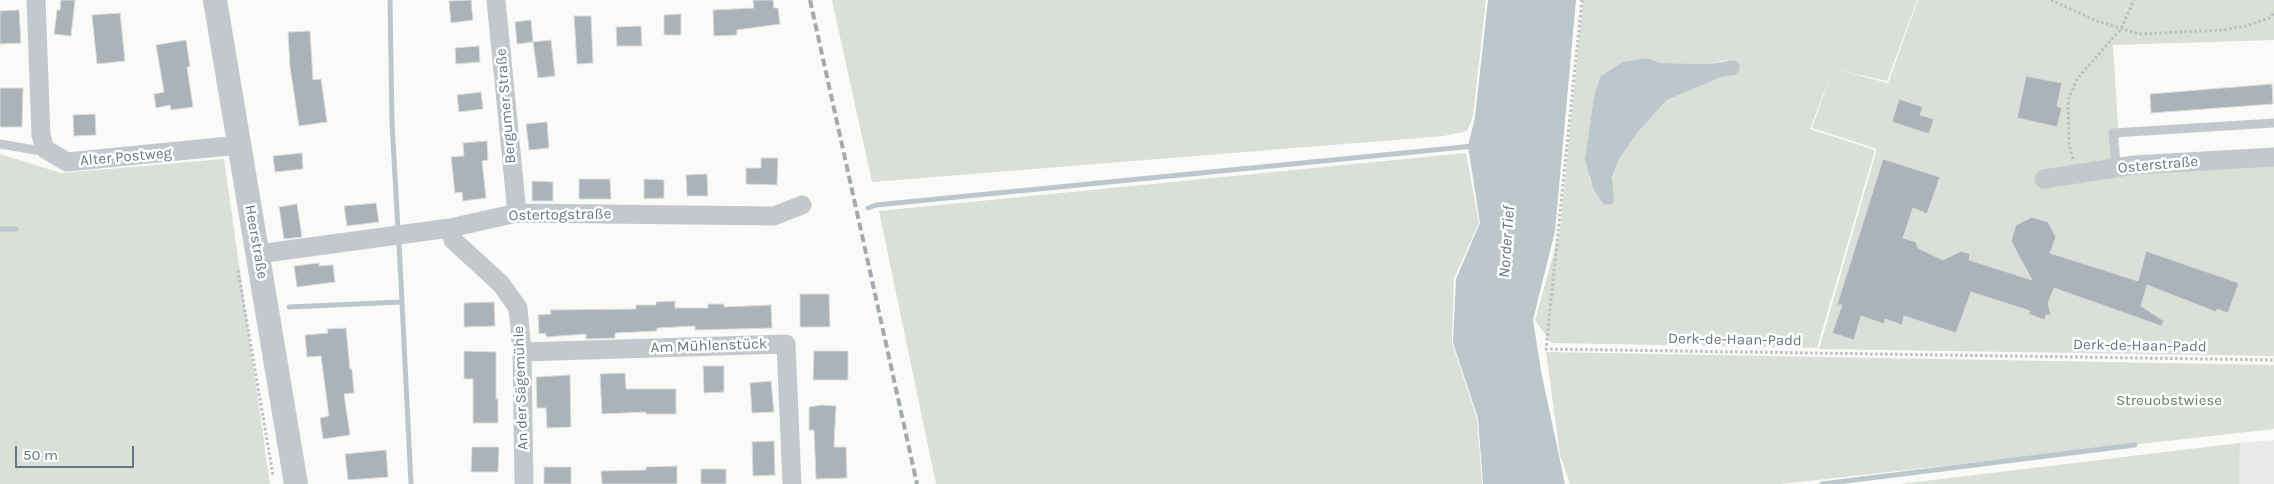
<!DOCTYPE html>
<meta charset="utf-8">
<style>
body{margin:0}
#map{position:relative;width:2274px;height:484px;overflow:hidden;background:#fafaf8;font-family:Karla,sans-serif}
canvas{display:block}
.scale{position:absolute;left:15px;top:446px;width:119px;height:22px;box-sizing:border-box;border:2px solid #657683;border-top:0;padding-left:6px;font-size:15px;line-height:18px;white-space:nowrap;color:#657683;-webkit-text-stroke:4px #fff;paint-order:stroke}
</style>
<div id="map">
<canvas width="2274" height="484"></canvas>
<div class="scale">50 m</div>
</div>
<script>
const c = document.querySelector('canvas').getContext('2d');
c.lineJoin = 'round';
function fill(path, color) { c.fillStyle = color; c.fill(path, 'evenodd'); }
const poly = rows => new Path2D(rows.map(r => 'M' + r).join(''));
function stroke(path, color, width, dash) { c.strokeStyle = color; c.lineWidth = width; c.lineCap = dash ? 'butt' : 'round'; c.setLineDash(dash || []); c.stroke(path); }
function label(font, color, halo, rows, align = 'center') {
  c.font = font + ' Karla,sans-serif'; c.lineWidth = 5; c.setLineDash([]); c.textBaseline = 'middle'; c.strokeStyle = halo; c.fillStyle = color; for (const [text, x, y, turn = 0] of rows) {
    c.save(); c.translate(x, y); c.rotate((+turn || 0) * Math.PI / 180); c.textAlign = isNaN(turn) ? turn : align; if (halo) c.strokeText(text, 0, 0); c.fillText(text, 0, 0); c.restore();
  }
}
fill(poly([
 [2274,440,2274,484,2239,484,2240,443]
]), '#e8e9e9');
fill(poly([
 [832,0,1486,0,1473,116,1467,131,1444,136,872,182],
 [1583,0,1917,0,1887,81,1833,69,1888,83,1918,0,2274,0,2274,40,2113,45,2120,157,2274,162,2274,356,1819,349,1877,149,1812,128,1832,71,1810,129,1875,150,1817,348,1551,343,1535,320,1560,231],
 [1647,58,1660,63,1710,64,1727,60,1737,75,1721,77,1667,100,1637,133,1619,159,1604,205,1593,189,1589,178,1595,92],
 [1466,153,1479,223,1454,278,1452,343,1477,419,1482,484,936,484,879,211],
 [0,154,61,173,224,159,270,484,0,484],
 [1546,352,2274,365,2274,429,1781,484,1570,484,1560,455],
 [2240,443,2239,484,1900,484]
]), '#dadfd7');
fill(poly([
 [1488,0,1576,0,1555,231,1533,320,1541,371,1565,484,1483,484,1478,418,1453,343,1456,279,1480,223,1468,146,1475,117],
 [1647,58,1660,63,1710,64,1735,60,1740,66,1737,75,1721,77,1667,100,1637,133,1619,159,1612,178,1614,201,1612,204,1604,205,1593,189,1585,159,1595,92,1601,76,1623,62]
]), '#bbc7cb');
stroke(poly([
 [390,0,392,122,398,230],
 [868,208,876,205,1474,146],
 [0,229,16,229],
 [399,244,402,302],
 [289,307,402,302,411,484],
 [1822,484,2135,445]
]), '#bbc7cb', 5);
const building = poly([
 [61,0,75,0,71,36,54,34,57,10,60,10,61,0],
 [471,0,473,20,451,23,449,1,471,0],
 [753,0,773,0,774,8,778,8,780,24,737,30,737,35,714,36,713,10,754,8,753,0],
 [19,10,21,43,0,44,0,11,19,10],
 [120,13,125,61,97,64,92,15,120,13],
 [681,14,681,35,664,35,664,15,681,14],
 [574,16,591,16,593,63,577,64,574,16],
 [531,20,533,42,517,44,515,22,531,20],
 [641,26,642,46,617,46,616,27,641,26],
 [310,31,313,80,321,79,327,122,299,126,290,67,288,32,310,31],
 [186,40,190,67,187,67,193,107,171,110,170,105,156,108,154,94,164,92,156,45,186,40],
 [551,40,555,76,538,78,533,42,551,40],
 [479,46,480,62,456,64,455,48,479,46],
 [2026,76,2062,83,2057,106,2062,108,2057,127,2017,118,2026,76],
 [2272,84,2273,104,2151,113,2150,94,2272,84],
 [0,88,23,88,22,127,0,127,0,88],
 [481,92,483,109,459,112,457,95,481,92],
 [1899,99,1923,107,1920,115,1934,119,1929,134,1892,122,1899,99],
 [95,114,96,135,74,136,73,115,95,114],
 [547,122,549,148,529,150,526,124,547,122],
 [487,141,488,160,482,161,486,198,463,201,462,192,455,193,451,157,464,156,463,143,487,141],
 [302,153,303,169,275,172,273,156,302,153],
 [761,158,778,158,777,185,746,184,746,168,761,168,761,158],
 [1883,159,1940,177,1927,214,1913,208,1903,238,1916,242,1918,248,1943,260,1961,251,1970,254,1969,260,2032,280,2011,241,2016,225,2032,217,2048,222,2056,237,2050,253,2138,281,2146,251,2239,283,2228,313,2217,309,2216,312,2147,285,2141,306,2164,321,2161,326,2054,288,2048,303,2051,315,2046,315,2045,320,2028,314,2030,311,1971,292,1956,333,1904,316,1902,325,1885,319,1884,324,1861,316,1854,340,1832,333,1842,305,1837,305,1883,159],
 [707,174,708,196,687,196,686,175,707,174],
 [579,179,610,179,611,199,579,199,579,179],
 [644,179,664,180,664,198,644,199,644,179],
 [532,181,553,182,553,201,532,201,532,181],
 [376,203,379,222,347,226,344,206,376,203],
 [297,204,302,237,284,239,279,207,297,204],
 [319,263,319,266,333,265,335,282,297,287,294,266,319,263],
 [800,294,829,294,830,327,800,327,800,294],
 [675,301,675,308,708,308,708,304,724,304,724,307,771,305,772,328,695,330,695,326,657,328,657,331,615,333,615,338,586,339,586,334,546,337,546,333,539,334,538,315,551,314,550,310,636,309,636,305,656,305,656,302,675,301],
 [494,302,495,326,464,327,464,303,494,302],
 [346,328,350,369,352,369,354,393,344,394,350,435,323,439,320,418,329,416,321,356,307,357,305,335,328,333,327,329,346,328],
 [464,351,496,352,496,399,498,399,498,423,473,423,473,379,464,379,464,351],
 [814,351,848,351,848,380,813,380,814,351],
 [703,366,724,366,724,392,704,393,703,366],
 [625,373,626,389,676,389,676,414,646,414,646,412,602,414,600,374,625,373],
 [570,375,571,427,547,428,546,408,537,408,536,377,570,375],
 [771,381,774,412,752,413,750,383,771,381],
 [821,405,836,406,834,447,846,447,847,478,816,479,814,430,809,430,809,407,821,405],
 [774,441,775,475,753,476,752,442,774,441],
 [472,447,499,447,498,472,471,472,472,447],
 [386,450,388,477,348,480,345,454,386,450],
 [677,466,677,484,602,484,601,471,646,470,646,467,677,466],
 [544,467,571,467,571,484,544,484,544,467],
 [701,469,726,469,726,484,701,484,701,469]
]);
fill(building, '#aab3b9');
stroke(building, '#dcdcda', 1);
stroke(poly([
 [1582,0,1546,349,2274,360],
 [2051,0,2097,21,2139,34,2223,30,2246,26,2269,18,2274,13],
 [2073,159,2069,144,2068,100,2077,79,2121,29,2134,0],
 [238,270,273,475]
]), '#bbbfc2', 3, [2.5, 2.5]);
stroke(poly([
 [0,144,35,150,45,149],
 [2116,168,2113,133,2274,123]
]), '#c3c8cc', 9);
stroke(poly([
 [36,0,41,135,45,149,67,162,239,145],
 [496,0,517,213],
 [2044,179,2134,165,2274,157],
 [450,228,453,240,501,284,518,308,522,352,524,484],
 [258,254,450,228,517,213,774,216,802,205],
 [522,352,786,344,792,484]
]), '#c3c8cc', 19);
stroke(poly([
 [215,0,296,484]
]), '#c3c8cc', 24);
stroke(poly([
 [810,0,917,484]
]), '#a2aab0', 4, [8, 4]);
label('15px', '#657683', '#fff', [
 ["Bergumer Straße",506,106,-95],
 ["Alter Postweg",126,157,-5],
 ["Osterstraße",2158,165,-5],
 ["Ostertogstraße",560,215,-1],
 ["Heerstraße",256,242,80],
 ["Derk-de-Haan-Padd",1735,340,1],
 ["Am Mühlenstück",709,346,-2],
 ["Derk-de-Haan-Padd",2140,346,1],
 ["An der Sägemühle",521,388,-92]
]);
label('15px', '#687a64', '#fff', [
 ["Streuobstwiese",2169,401]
]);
label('italic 16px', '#60757c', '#fff', [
 ["Norder Tief",1507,242,-86]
]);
</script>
